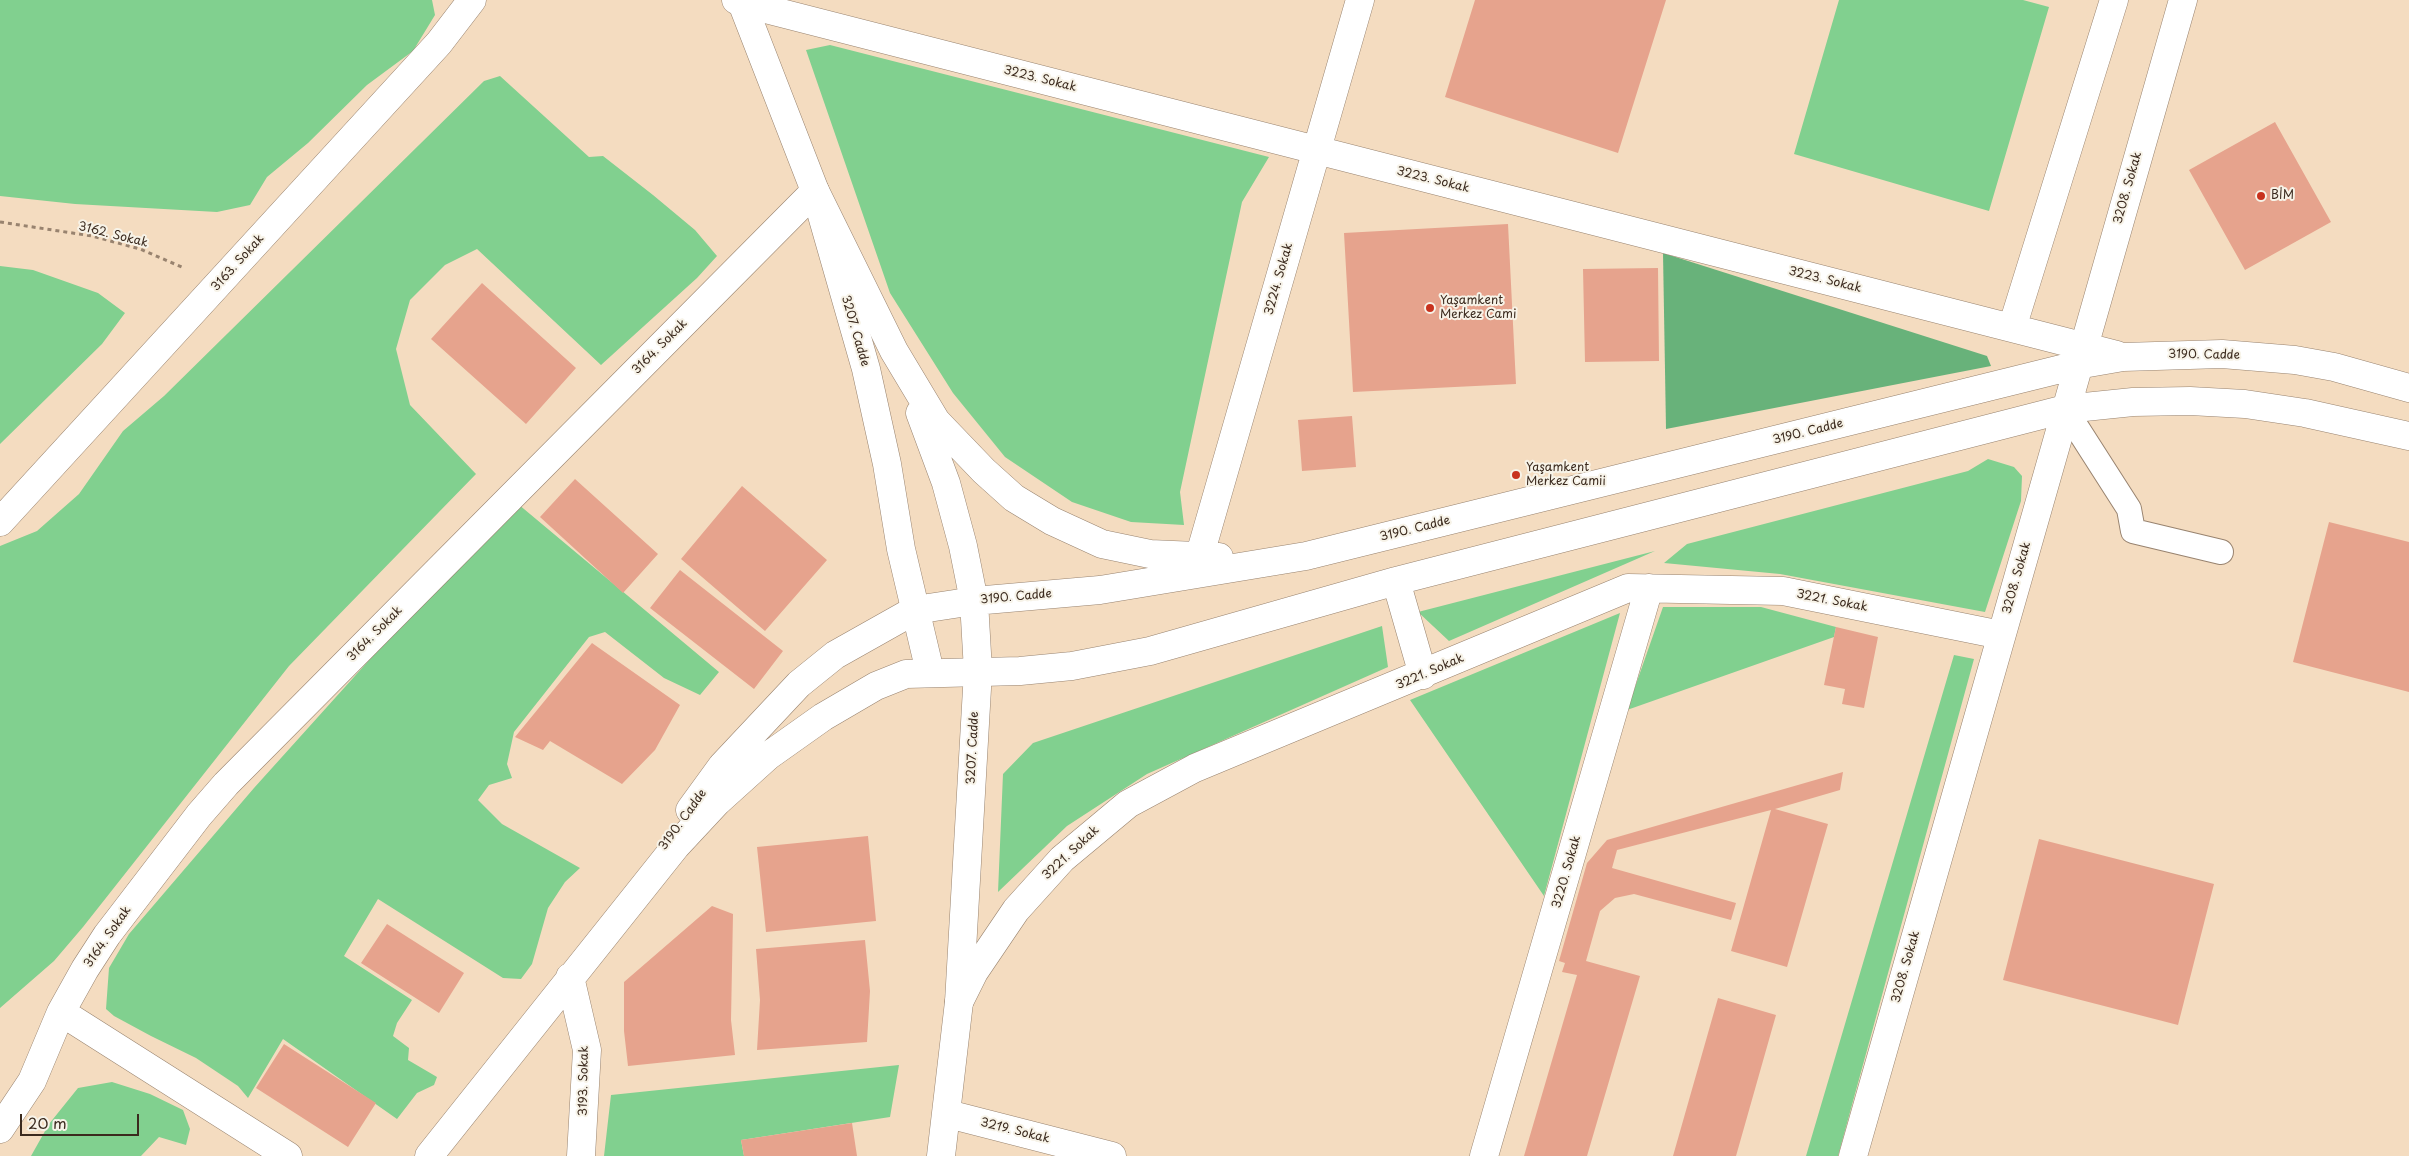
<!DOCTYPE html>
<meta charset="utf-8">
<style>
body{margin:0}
#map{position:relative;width:2409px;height:1156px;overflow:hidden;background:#f4dcc0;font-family:"Playpen Sans",sans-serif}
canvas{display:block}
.scale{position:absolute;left:20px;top:1114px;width:119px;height:22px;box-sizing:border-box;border:2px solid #3b2a1e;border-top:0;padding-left:6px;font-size:15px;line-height:18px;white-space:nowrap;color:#3b2a1e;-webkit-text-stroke:4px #f7f3e8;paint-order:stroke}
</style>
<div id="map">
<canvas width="2409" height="1156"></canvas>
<div class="scale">20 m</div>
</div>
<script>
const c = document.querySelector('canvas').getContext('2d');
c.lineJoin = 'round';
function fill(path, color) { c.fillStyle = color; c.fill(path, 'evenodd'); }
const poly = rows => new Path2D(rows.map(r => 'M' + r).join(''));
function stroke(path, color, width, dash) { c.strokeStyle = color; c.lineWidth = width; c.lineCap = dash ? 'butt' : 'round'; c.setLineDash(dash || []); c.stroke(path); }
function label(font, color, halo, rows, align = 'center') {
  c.font = font + ' "Playpen Sans",sans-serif'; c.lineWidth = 4; c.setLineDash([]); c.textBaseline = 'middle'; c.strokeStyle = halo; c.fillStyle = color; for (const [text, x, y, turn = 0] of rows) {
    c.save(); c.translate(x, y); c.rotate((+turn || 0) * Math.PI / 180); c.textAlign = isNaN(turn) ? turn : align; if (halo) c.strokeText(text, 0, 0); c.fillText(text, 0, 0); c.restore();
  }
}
fill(poly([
 [0,0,432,0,435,15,413,51,367,85,308,143,267,177,250,205,217,212,75,204,0,196],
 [1839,0,2023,0,2049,7,1989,211,1794,154],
 [830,45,1269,157,1242,202,1180,492,1184,525,1131,522,1072,502,1005,457,953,393,890,293,806,50],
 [500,76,589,157,603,156,653,195,695,230,717,256,697,278,601,365,477,249,445,265,410,300,396,349,410,405,476,474,289,666,83,927,54,961,0,1008,0,546,37,531,79,494,123,431,164,396,484,81],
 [0,266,33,270,98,293,125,313,102,344,0,444],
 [1988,459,2014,467,2022,476,2021,501,1985,612,1780,574,1664,563,1687,544,1968,471],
 [518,504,719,672,700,695,664,678,605,632,589,637,514,732,507,764,512,778,489,785,478,800,502,824,580,868,565,882,548,908,532,964,521,979,503,978,378,899,344,956,412,1000,397,1023,393,1036,409,1048,408,1060,437,1077,434,1085,417,1093,397,1119,283,1039,248,1098,238,1086,196,1058,151,1036,114,1016,106,1009,109,968,129,934,254,788,372,657],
 [1655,551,1449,641,1418,612],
 [1663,607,1761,607,1836,627,1834,637,1627,710],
 [1620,613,1544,896,1410,700],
 [1382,626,1388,667,1147,774,1067,826,998,892,1003,774,1033,743],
 [1954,655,1974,659,1838,1156,1806,1156],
 [899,1065,890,1117,741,1140,744,1156,604,1156,611,1095],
 [112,1082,150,1094,183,1110,190,1129,186,1145,159,1137,141,1156,31,1156,49,1124,78,1088]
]), '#81d08f');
fill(poly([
 [1663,253,1987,356,1991,366,1666,429]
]), '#68b27a');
fill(poly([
 [1475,0,1666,0,1618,153,1445,97],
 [2275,122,2331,222,2245,270,2189,170],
 [1508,224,1516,384,1353,392,1344,233],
 [1658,268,1659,361,1585,362,1583,269],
 [482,283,576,368,526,424,431,339],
 [1352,416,1356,467,1302,471,1298,420],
 [575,479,658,554,623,593,540,517],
 [742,486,827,560,765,631,681,559],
 [2329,522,2409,542,2409,692,2293,662],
 [680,570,783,651,754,689,650,608],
 [1836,627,1878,637,1864,708,1842,704,1845,689,1824,685],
 [592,643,680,705,655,750,622,784,550,741,543,750,515,737],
 [1843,772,1840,790,1775,809,1828,824,1787,967,1731,951,1771,810,1617,850,1612,868,1736,903,1731,920,1634,894,1615,898,1600,911,1586,961,1640,976,1587,1156,1524,1156,1577,975,1562,972,1565,963,1559,961,1587,863,1607,840],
 [868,836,876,921,766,932,757,847],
 [2039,839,2214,884,2178,1025,2003,980],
 [712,906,733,914,731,1020,735,1055,628,1066,624,1031,624,982],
 [387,924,464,973,439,1013,361,963],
 [865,940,870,991,867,1042,757,1050,760,1000,756,949],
 [1718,998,1776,1015,1736,1156,1673,1156],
 [284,1044,376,1103,348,1147,256,1088],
 [852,1123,857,1156,744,1156,741,1140]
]), '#e6a38d');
const lane = poly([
 [2065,409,2129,509,2133,531,2221,552]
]);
const street = poly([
 [741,0,742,3,2117,355],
 [2012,328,2114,0],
 [920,413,946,483,963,546,974,601,978,671],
 [0,522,439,43,472,0],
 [1199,558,1360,0],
 [1396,581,1423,675],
 [690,810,722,766,799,684,835,655,915,610,974,601,1100,590,1306,556,2077,365,2123,357,2222,354,2295,360,2334,367,2409,388],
 [570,977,587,1050,581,1156],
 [959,1002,974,972,1016,910,1062,859,1128,804,1195,768,1628,588,1783,591,2001,635],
 [61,1012,288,1156],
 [948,1114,1112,1156],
 [0,1129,32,1081,61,1012,85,969,107,935,199,815,226,784,815,191,894,351,936,421,984,471,1014,498,1052,521,1102,544,1150,554,1219,557],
 [429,1156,676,846,717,802,768,756,823,717,876,686,906,674,1020,671,1072,666,1150,651,1396,581,2065,409,2133,402,2190,401,2245,404,2305,413,2409,436],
 [1484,1156,1649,588],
 [1853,1156,2183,0]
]);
const secondary = poly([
 [736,0,742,3,815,191,866,369,887,464,901,549,930,672],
 [941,1156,959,1002,978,671]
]);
stroke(lane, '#98836f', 26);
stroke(street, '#98836f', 29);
stroke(secondary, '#98836f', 29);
stroke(poly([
 [0,222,92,236,140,249,184,268]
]), '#98836f', 3, [4, 4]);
stroke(lane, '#fff', 24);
stroke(street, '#fff', 28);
stroke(secondary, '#fff', 28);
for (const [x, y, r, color] of [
 [2261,196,5,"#c8321e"],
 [1430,308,5,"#c8321e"],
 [1516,475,5,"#c8321e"]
]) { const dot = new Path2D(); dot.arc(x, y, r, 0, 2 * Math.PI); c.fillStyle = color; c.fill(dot); stroke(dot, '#f7f3e8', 2); }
label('12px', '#3b2a1e', '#f7f3e8', [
 ["3223. Sokak",1040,79,14],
 ["3223. Sokak",1433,180,14],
 ["3208. Sokak",2128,188,-74],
 ["3162. Sokak",113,235,14],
 ["3163. Sokak",238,263,-48],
 ["3224. Sokak",1279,279,-74],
 ["3223. Sokak",1825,280,14],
 ["3207. Cadde",855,331,74],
 ["3164. Sokak",660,347,-45],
 ["3190. Cadde",2204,355,1],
 ["3190. Cadde",1808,432,-14],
 ["3190. Cadde",1415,529,-14],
 ["3208. Sokak",2017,578,-74],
 ["3190. Cadde",1016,597,-5],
 ["3221. Sokak",1832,601,11],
 ["3164. Sokak",375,634,-45],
 ["3221. Sokak",1430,672,-23],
 ["3207. Cadde",973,748,-87],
 ["3190. Cadde",683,820,-54],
 ["3221. Sokak",1071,853,-43],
 ["3220. Sokak",1567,872,-74],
 ["3164. Sokak",108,937,-55],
 ["3208. Sokak",1906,967,-74],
 ["3193. Sokak",584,1081,-89],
 ["3219. Sokak",1015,1131,14]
]);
label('12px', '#3b2a1e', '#f7f3e8', [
 ["BİM",2271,196],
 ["Yaşamkent",1440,301],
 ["Merkez Cami",1440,315],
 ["Yaşamkent",1526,468],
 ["Merkez Camii",1526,482]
], 'left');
</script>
